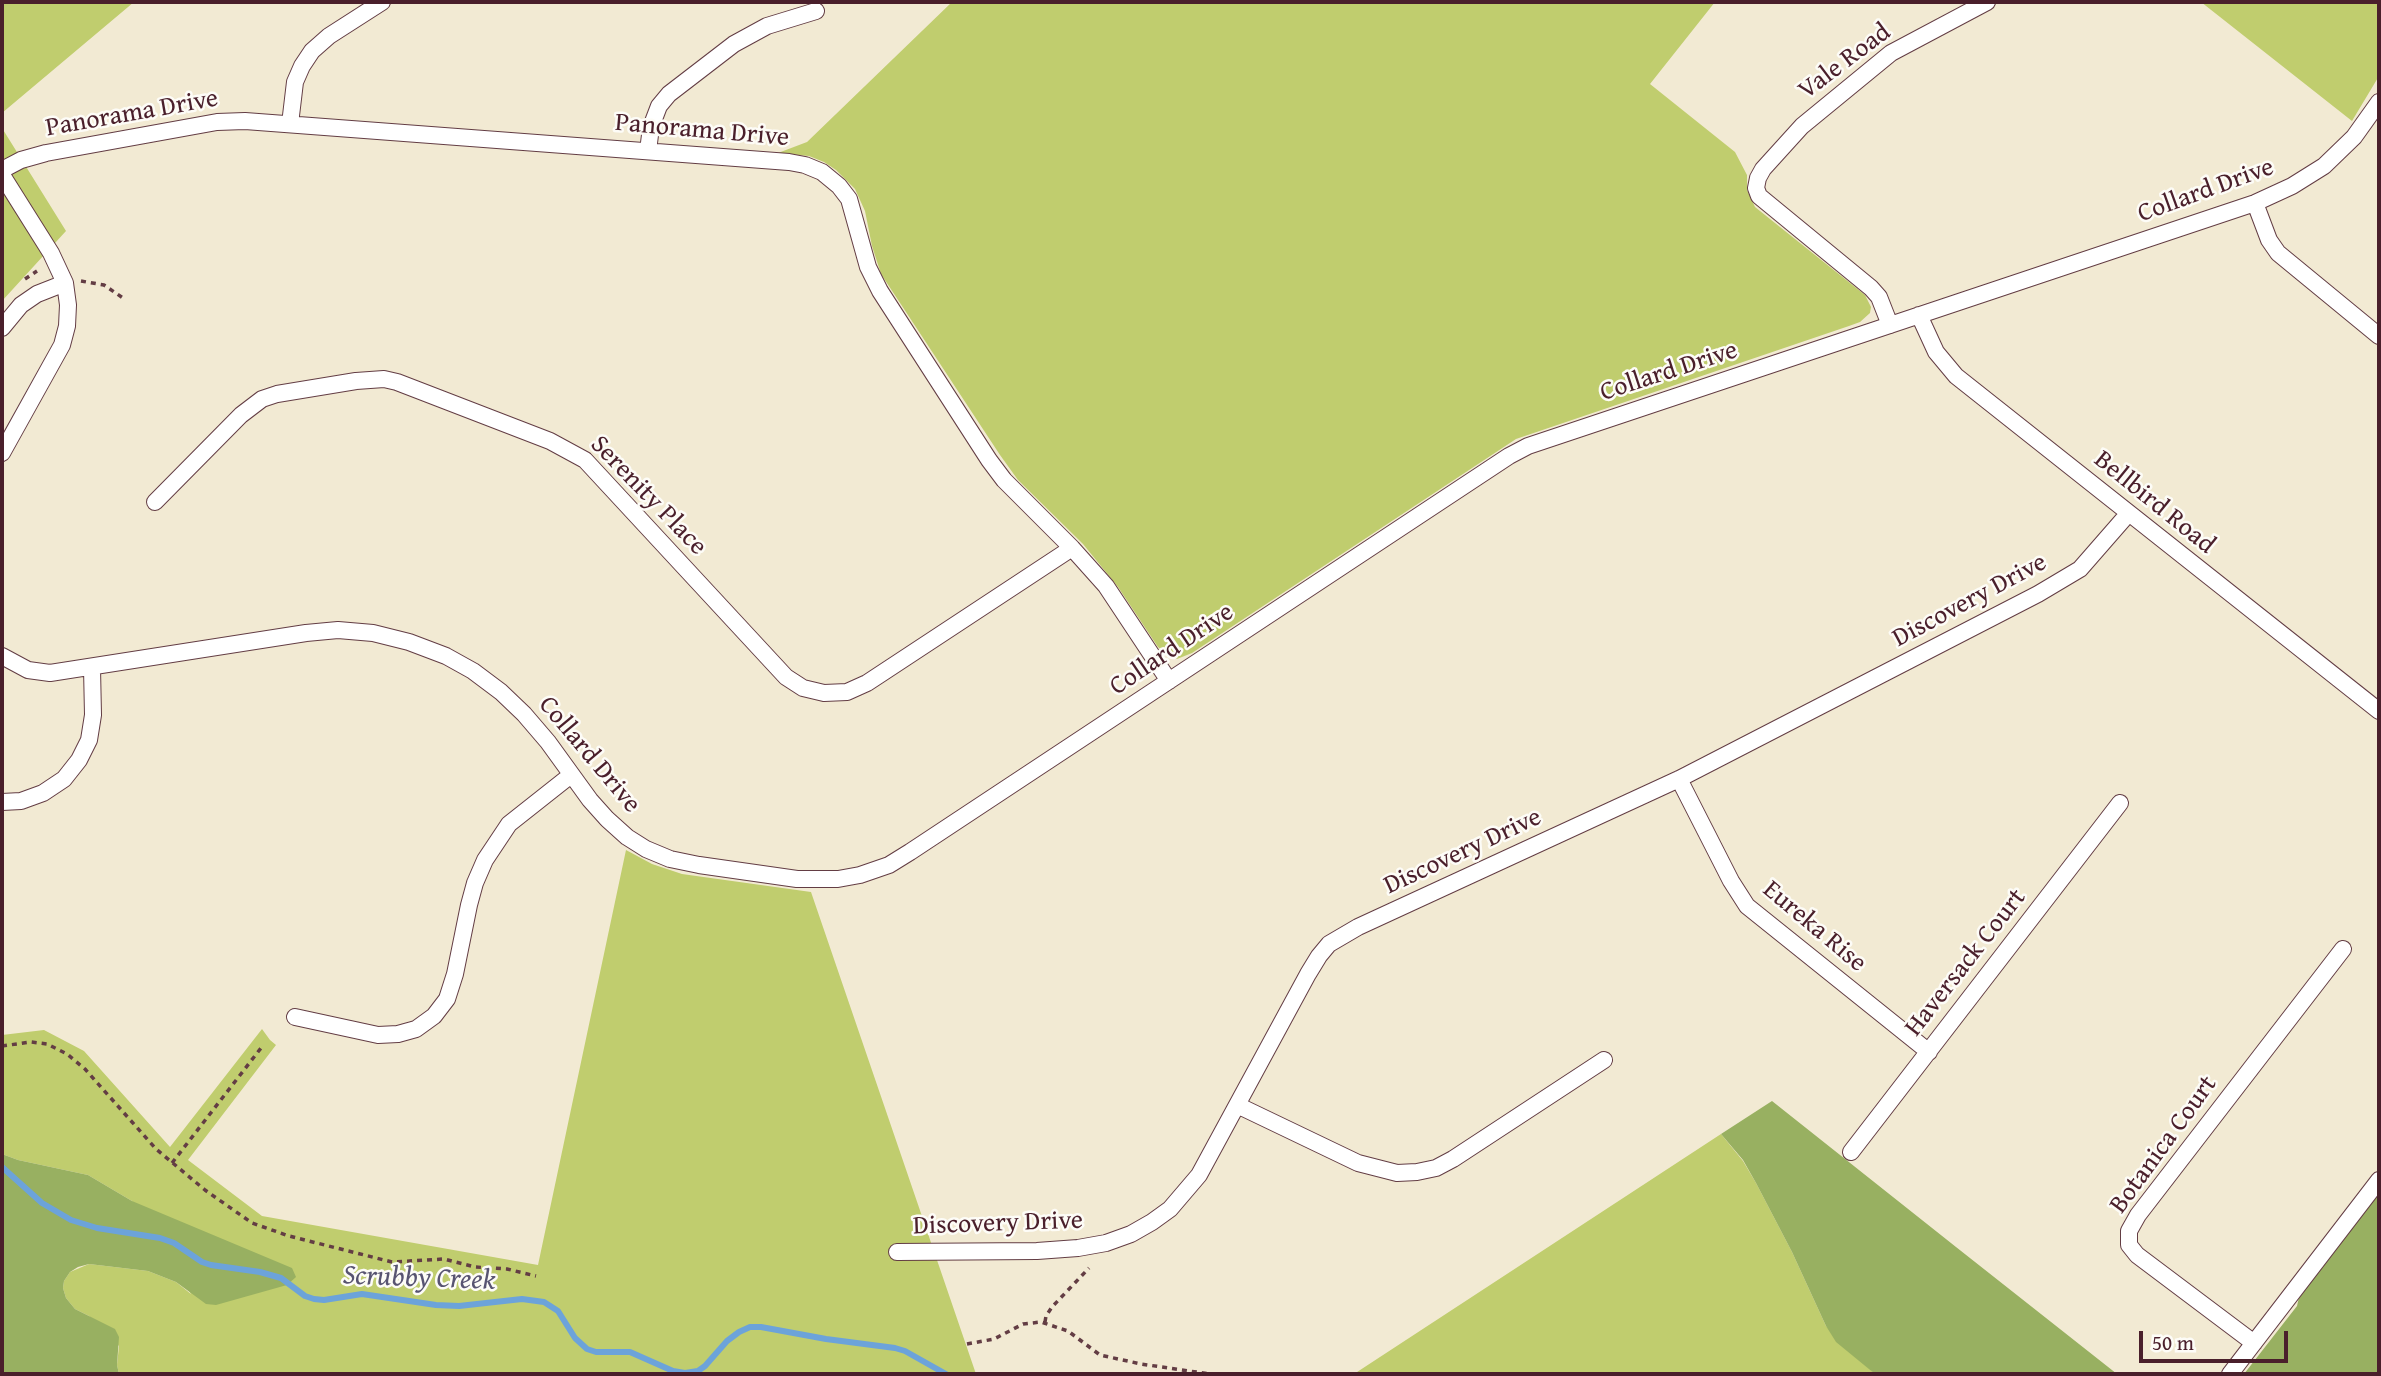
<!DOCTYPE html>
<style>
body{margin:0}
#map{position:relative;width:2381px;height:1376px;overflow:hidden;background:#f2ead3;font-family:"Gentium Book Plus",serif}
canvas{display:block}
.frame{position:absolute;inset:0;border:4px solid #4a1f2b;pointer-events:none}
.scale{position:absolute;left:2139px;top:1331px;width:149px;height:32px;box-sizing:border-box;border:4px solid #4a1f2b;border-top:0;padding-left:9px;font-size:21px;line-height:24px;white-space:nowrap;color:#4a1f2b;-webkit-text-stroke:5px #fdfcf7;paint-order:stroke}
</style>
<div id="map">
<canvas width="2381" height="1376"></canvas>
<div class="frame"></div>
<div class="scale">50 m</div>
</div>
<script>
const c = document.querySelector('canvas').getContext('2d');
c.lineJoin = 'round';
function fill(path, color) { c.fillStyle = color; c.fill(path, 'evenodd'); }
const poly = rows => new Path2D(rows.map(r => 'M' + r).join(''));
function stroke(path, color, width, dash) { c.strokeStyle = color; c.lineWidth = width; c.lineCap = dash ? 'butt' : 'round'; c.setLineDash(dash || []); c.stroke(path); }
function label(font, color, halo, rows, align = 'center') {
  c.font = font + ' "Gentium Book Plus",serif'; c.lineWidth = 5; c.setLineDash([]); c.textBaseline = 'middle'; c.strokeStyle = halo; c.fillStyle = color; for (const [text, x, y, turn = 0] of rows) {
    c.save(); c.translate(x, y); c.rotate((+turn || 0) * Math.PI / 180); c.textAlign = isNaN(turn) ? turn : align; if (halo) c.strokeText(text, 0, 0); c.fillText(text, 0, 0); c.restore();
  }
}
fill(poly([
 [2,2,134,2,2,113],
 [952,2,1715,2,1650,84,1735,152,1747,175,1747,190,1755,207,1865,295,1871,307,1870,313,1860,322,1849,326,1516,439,1192,653,1177,659,1170,657,1158,647,1118,587,1083,544,1018,480,1000,455,881,274,872,246,865,211,855,189,836,170,824,162,809,156,778,153,807,142],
 [2201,2,2379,2,2379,76,2352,121],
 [2,128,66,231,2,301],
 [626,850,652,864,682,874,811,892,976,1374,119,1374,117,1365,119,1346,89,1316,75,1309,66,1298,63,1288,64,1281,70,1272,89,1264,148,1271,176,1282,191,1294,132,1201,88,1175,18,1160,2,1154,2,1035,44,1030,84,1051,170,1147,262,1029,270,1040,276,1045,188,1160,262,1216,538,1265],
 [1721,1134,1743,1161,1756,1183,1792,1252,1826,1326,1875,1374,1354,1374]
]), '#c0cd6e');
fill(poly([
 [1772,1101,1956,1247,2117,1374,1875,1374,1836,1342,1826,1326,1792,1252,1756,1183,1743,1160,1721,1134],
 [2,1154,18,1160,88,1175,132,1201,292,1268,296,1277,287,1285,216,1305,206,1304,176,1282,148,1271,89,1264,78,1267,70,1272,64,1281,63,1288,66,1298,75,1309,115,1329,119,1337,117,1365,119,1374,2,1374],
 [2379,1188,2379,1374,2244,1374,2297,1306,2300,1293]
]), '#98b061');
stroke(poly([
 [2,1167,42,1203,71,1220,97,1228,160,1238,174,1243,202,1262,211,1265,260,1272,281,1278,305,1296,314,1299,324,1300,362,1294,436,1305,459,1306,522,1299,544,1302,558,1311,575,1338,587,1349,596,1352,630,1352,673,1371,685,1373,698,1371,705,1366,727,1341,739,1332,750,1327,761,1327,826,1339,895,1348,905,1351,946,1374]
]), '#6ca3da', 6);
const minor = poly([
 [290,124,295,82,302,66,312,51,329,36,382,2],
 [648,151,651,127,659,106,669,94,734,44,767,26,816,11],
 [2,170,21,160,46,153,217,122,245,121,789,162,805,165,822,172,839,186,849,199,868,267,880,291,989,460,1004,480,1072,548,1106,586,1169,681],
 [2,175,51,253,65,283,37,294,21,305,2,328],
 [2255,203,2269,240,2278,253,2379,336],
 [1919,315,1936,352,1956,376,2379,711],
 [1890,325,1879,297,1871,288,1759,196,1756,188,1758,178,1763,169,1802,126,1891,53,1987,2],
 [2,453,62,345,67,326,68,305,65,283],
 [155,502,241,415,262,399,277,394,356,381,384,379,397,382,550,441,585,460,786,677,803,688,824,693,847,692,867,683,1072,548],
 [2,656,28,670,50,673,306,633,338,630,373,633,409,642,446,656,473,671,501,692,524,714,548,742,590,800,607,819,627,837,646,849,670,859,699,865,797,879,838,879,860,875,889,865,910,852,1509,456,1528,446,2255,203,2292,186,2324,166,2354,137,2379,102],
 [1679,779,1731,881,1747,906,1929,1052],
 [2,802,21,801,43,793,64,779,79,760,89,740,93,715,92,668],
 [295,1017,378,1035,398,1034,416,1029,434,1016,447,999,455,974,469,905,475,883,485,860,509,824,571,775],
 [1237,1105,1358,1163,1397,1173,1417,1172,1436,1168,1453,1159,1604,1060],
 [1851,1152,2120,803],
 [897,1252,1037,1251,1078,1248,1106,1243,1131,1234,1152,1222,1170,1209,1199,1175,1308,974,1319,956,1329,944,1358,927,1679,779,2038,594,2080,569,2128,514],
 [2254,1343,2137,1255,2129,1245,2129,1231,2138,1215,2343,949],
 [2230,1374,2379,1180]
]);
stroke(minor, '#633d44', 18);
stroke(poly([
 [25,279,37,271],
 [81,281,104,285,123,298],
 [1137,672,1142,679],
 [2,1046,31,1042,47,1044,67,1054,85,1069,156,1149,205,1190,252,1223,289,1236,392,1262,444,1259,475,1267,507,1269,536,1276],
 [172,1163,261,1048],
 [1045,1322,1046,1316,1052,1307,1089,1268],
 [967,1344,994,1339,1023,1324,1041,1322,1068,1331,1100,1355,1141,1364,1210,1374]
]), '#633d44', 3.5, [5, 5]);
stroke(minor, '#fff', 16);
label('26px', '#4a1f2b', '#fdfcf7', [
 ["Vale Road",1845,62,-37],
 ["Panorama Drive",132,114,-10],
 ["Panorama Drive",702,131,5],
 ["Collard Drive",2206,191,-20],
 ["Collard Drive",1669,372,-18],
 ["Serenity Place",648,496,46],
 ["Bellbird Road",2154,503,39],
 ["Discovery Drive",1970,601,-28],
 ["Collard Drive",1172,650,-34],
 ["Collard Drive",589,755,50],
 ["Discovery Drive",1463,852,-25],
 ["Eureka Rise",1814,927,40],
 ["Haversack Court",1966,963,-52],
 ["Botanica Court",2164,1145,-54],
 ["Discovery Drive",998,1224,-2]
]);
label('italic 28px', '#585471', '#fdfcf7', [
 ["Scrubby Creek",419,1279,2]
]);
</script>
